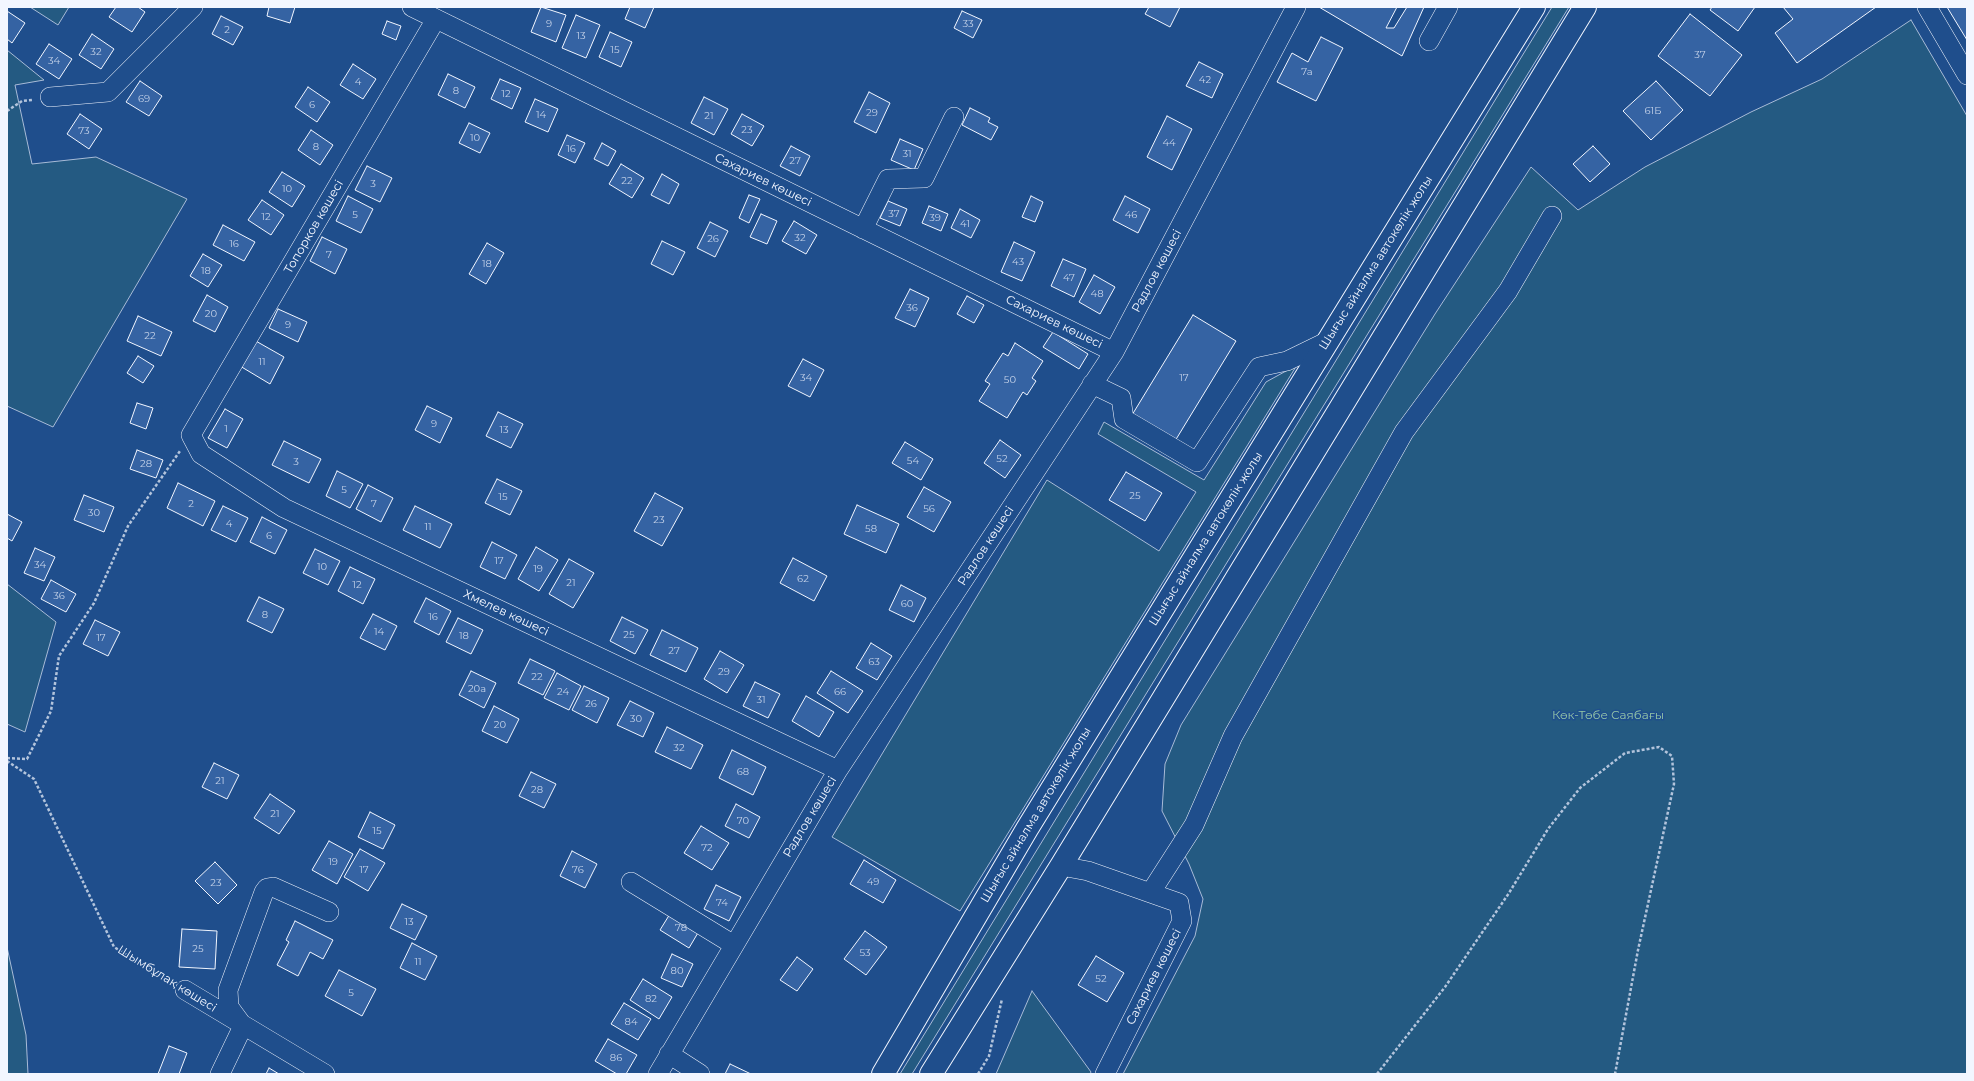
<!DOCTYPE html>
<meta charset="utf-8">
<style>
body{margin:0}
#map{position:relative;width:1974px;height:1081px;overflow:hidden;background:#1f4e8c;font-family:Montserrat,sans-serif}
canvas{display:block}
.frame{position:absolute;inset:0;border:8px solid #f2f6ff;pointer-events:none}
</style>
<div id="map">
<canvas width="1974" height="1081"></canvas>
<div class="frame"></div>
</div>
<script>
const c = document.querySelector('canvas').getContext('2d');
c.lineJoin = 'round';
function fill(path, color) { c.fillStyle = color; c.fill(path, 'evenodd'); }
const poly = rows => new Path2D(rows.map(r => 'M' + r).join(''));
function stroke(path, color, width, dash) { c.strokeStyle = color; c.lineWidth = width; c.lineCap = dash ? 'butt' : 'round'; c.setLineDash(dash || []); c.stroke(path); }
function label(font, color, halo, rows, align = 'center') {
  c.font = font + ' Montserrat,sans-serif'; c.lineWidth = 3; c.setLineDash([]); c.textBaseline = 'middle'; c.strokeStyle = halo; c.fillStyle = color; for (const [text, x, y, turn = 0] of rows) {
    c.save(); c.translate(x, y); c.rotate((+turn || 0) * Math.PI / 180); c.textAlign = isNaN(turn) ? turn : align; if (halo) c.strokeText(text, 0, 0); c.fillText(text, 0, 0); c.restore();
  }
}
const green = poly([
 [30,7,69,7,58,25,30,7],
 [1552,7,1569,7,912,1074,900,1074,1552,7],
 [1911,20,1967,116,1967,1074,1123,1074,1195,936,1203,899,1189,864,1162,811,1165,764,1181,725,1435,314,1531,167,1578,210,1645,167,1751,112,1822,79,1911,20],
 [7,50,44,80,15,85,32,164,96,157,187,199,53,427,7,406,7,50],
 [1297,365,960,911,832,837,1047,480,1159,551,1196,492,1098,434,1104,422,1204,480,1266,382,1297,365],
 [7,584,56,622,25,732,7,724,7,584],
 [7,947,26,1035,28,1074,7,1074,7,947],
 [1032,991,1091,1072,1090,1074,996,1074,1032,991]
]);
fill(green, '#245a82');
stroke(green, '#a8bbd7', 1);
const building = poly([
 [116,7,138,7,145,12,132,32,109,17,116,7],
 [269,7,295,7,290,23,267,16,269,7],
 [541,7,566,15,556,42,531,32,541,7],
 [630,7,654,7,645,28,625,19,630,7],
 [1149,7,1180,7,1170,27,1145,14,1149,7],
 [1319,7,1397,7,1386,28,1394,28,1407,7,1424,7,1402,56,1319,7],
 [1712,7,1755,7,1738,31,1710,10,1712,7],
 [1783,7,1876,7,1797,63,1775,33,1793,19,1783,7],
 [1947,7,1967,7,1967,40,1947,7],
 [7,11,25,23,12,43,7,39,7,11],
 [962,11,982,20,973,38,954,28,962,11],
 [1690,14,1742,55,1710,96,1658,56,1690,14],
 [576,15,600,25,586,58,562,48,576,15],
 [221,16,243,27,233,45,212,34,221,16],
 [387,21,401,26,396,40,382,34,387,21],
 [610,32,632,42,621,67,599,57,610,32],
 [92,34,114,49,101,69,79,55,92,34],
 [1321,37,1343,48,1316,101,1277,82,1292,53,1308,62,1321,37],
 [49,44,72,59,59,79,36,64,49,44],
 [1199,62,1223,74,1212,98,1186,86,1199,62],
 [353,64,376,79,363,99,340,85,353,64],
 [448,74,475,87,465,108,438,95,448,74],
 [500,79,521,88,512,109,491,99,500,79],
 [140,81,162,96,149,116,126,102,140,81],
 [1656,81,1683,110,1651,140,1623,111,1656,81],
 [308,87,330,102,317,122,295,107,308,87],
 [869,92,890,103,876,133,854,122,869,92],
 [704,97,728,109,714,135,691,123,704,97],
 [535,99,558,109,548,132,525,122,535,99],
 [970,108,990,118,988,122,998,127,991,140,962,125,970,108],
 [80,114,102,129,89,149,67,134,80,114],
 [742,114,764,126,752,146,731,134,742,114],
 [1167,116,1192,129,1172,170,1147,157,1167,116],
 [469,123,490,133,480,153,459,143,469,123],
 [311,130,333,145,320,165,298,150,311,130],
 [567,135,585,143,575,163,558,155,567,135],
 [900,139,923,149,914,170,891,160,900,139],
 [602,143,616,151,608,166,594,159,602,143],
 [791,146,810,156,800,176,780,166,791,146],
 [1593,146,1610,164,1590,182,1573,164,1593,146],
 [621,164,644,178,632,198,609,184,621,164],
 [367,166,392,178,380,202,355,190,367,166],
 [282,172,305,186,292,207,269,192,282,172],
 [662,174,679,184,669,204,651,195,662,174],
 [749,195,760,199,749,223,739,218,749,195],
 [348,196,373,209,361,233,336,221,348,196],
 [1031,196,1043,202,1035,222,1022,217,1031,196],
 [1125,196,1150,209,1138,233,1113,220,1125,196],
 [262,200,284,215,271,235,248,220,262,200],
 [888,201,907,209,900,226,880,218,888,201],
 [929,206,948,214,941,231,922,223,929,206],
 [960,209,980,220,971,238,951,228,960,209],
 [761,214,777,221,767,244,750,237,761,214],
 [794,221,817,235,806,254,782,241,794,221],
 [710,222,728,231,715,257,697,248,710,222],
 [223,225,255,242,244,261,213,245,223,225],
 [322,237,347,249,335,274,310,261,322,237],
 [662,241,685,252,673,275,651,264,662,241],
 [1014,242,1035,252,1022,281,1001,272,1014,242],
 [487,243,504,253,486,284,469,274,487,243],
 [203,254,222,265,208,287,190,276,203,254],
 [1063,259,1086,269,1074,297,1051,286,1063,259],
 [1094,275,1115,287,1100,314,1079,302,1094,275],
 [910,289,929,298,915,327,895,318,910,289],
 [207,295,228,307,215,332,193,321,207,295],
 [967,296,984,305,974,323,957,314,967,296],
 [278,309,307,322,298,342,269,328,278,309],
 [1193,315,1236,341,1175,441,1132,415,1193,315],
 [138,316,172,332,161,356,127,341,138,316],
 [1053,332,1088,354,1079,369,1043,347,1053,332],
 [254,340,284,357,270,384,240,366,254,340],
 [1015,343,1043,361,1032,378,1036,381,1027,395,1023,392,1007,418,979,401,990,384,985,381,1003,353,1008,356,1015,343],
 [138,356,154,366,143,383,127,373,138,356],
 [803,359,824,370,810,397,788,386,803,359],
 [137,403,153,408,146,429,130,423,137,403],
 [427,406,452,418,440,443,415,430,427,406],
 [225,409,243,419,227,448,208,438,225,409],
 [498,412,523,424,511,448,486,436,498,412],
 [1000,440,1021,455,1005,478,984,463,1000,440],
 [284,441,321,459,309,483,272,465,284,441],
 [905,442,933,459,921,480,892,463,905,442],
 [137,450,163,460,156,478,130,469,137,450],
 [337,471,363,484,350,508,326,496,337,471],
 [1126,472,1162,493,1145,521,1109,500,1126,472],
 [497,479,522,491,510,515,485,503,497,479],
 [178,483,215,501,203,526,167,508,178,483],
 [368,485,393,498,381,522,356,509,368,485],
 [924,487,951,502,934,532,907,517,924,487],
 [655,493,683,508,662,546,634,531,655,493],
 [84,495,114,507,104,532,74,520,84,495],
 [857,505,899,524,886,553,844,534,857,505],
 [223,506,248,518,236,542,211,530,223,506],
 [415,506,452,524,440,548,403,530,415,506],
 [7,514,22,522,12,541,7,538,7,514],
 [262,517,287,530,275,554,250,542,262,517],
 [492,542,517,555,505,579,480,567,492,542],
 [536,547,558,560,539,591,518,579,536,547],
 [35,548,55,557,44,581,24,573,35,548],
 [315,549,340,561,328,585,303,573,315,549],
 [793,558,827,576,814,601,780,583,793,558],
 [569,559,594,573,573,608,549,594,569,559],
 [350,567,375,579,363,604,338,591,350,567],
 [51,580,76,594,66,612,41,599,51,580],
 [901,585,926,598,914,622,889,610,901,585],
 [259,597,284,609,272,633,247,621,259,597],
 [426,598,451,611,439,635,414,622,426,598],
 [373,614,397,626,385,650,360,638,373,614],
 [622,617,648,630,635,654,610,641,622,617],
 [458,618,483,630,471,654,446,642,458,618],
 [95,620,120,632,108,656,83,644,95,620],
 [662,630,698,648,686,672,650,655,662,630],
 [871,643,892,656,877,680,856,668,871,643],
 [720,651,744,665,727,693,704,679,720,651],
 [530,659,555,671,543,695,518,683,530,659],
 [471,671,496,683,484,708,459,695,471,671],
 [831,671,863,691,848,713,817,693,831,671],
 [557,673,581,686,569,710,544,698,557,673],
 [755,682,780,694,768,718,743,706,755,682],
 [584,686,609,698,597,723,572,710,584,686],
 [806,696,834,712,819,737,792,721,806,696],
 [630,701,654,713,643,737,617,725,630,701],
 [494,706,519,719,507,743,482,731,494,706],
 [667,727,703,745,691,769,655,752,667,727],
 [732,750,766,767,753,795,719,778,732,750],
 [214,763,239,775,227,799,202,787,214,763],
 [531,772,556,784,544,808,519,796,531,772],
 [270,794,295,811,279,834,254,818,270,794],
 [736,804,760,817,749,838,725,826,736,804],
 [370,812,395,825,383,849,358,837,370,812],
 [701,826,729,843,712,870,684,853,701,826],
 [329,841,353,854,337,884,312,870,329,841],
 [360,849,385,863,368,891,344,877,360,849],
 [572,851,597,864,585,888,560,876,572,851],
 [864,860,896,880,883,903,850,884,864,860],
 [215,862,237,885,218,904,195,881,215,862],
 [716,885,741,897,729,921,704,909,716,885],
 [402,904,427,916,415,940,390,928,402,904],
 [673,909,702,926,689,948,660,930,673,909],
 [295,921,333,940,323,959,310,952,298,976,277,965,289,942,286,940,295,921],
 [182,929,217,931,215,969,179,967,182,929],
 [865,931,887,947,866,975,844,959,865,931],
 [412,943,437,956,425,980,400,968,412,943],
 [672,954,693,964,682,987,661,978,672,954],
 [1096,956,1124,973,1107,1002,1078,985,1096,956],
 [797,957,813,969,797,991,780,980,797,957],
 [339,970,376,989,362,1016,325,996,339,970],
 [643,979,672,997,659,1019,630,1000,643,979],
 [624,1003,651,1019,638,1040,611,1024,624,1003],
 [608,1039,637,1055,626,1074,617,1074,595,1061,608,1039],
 [169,1046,187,1053,179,1074,158,1074,169,1046],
 [730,1064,751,1074,725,1074,730,1064],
 [269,1068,279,1074,266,1074,269,1068]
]);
fill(building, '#3563a3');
stroke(building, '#f2f6ff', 1);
const minor = poly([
 [412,7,1114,352],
 [1927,7,1967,75],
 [436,19,191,435,201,454,284,508,838,770],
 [1429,41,1448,7],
 [50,97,108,92,193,7],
 [863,229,888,179,924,178,954,117],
 [1092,384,1121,398,1124,419,1197,462,1259,367,1287,361,1328,341],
 [1061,866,1088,871,1179,903,1182,921,1105,1074],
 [631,882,734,945],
 [1151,892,1194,825,1233,736,1404,432,1508,291,1552,216],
 [185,990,325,1074],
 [669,1054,700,1074],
 [220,1074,243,1026,229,1007,228,990,264,892,267,888,273,887,329,912],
 [658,1074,838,770,1114,352,1296,7]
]);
const major = poly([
 [883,1074,1027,829,1534,7],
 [931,1074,1061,866,1585,7]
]);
stroke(minor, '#f2f6ff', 20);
stroke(major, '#f2f6ff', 24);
stroke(poly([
 [7,111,22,101,33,100],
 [7,758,27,759,51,711,59,656,94,603,128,526,180,451],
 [7,761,34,779,114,947,170,981],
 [978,1074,989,1056,1002,999],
 [1377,1074,1445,987,1509,893,1548,829,1580,788,1625,753,1659,747,1672,756,1674,784,1638,950,1615,1074]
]), '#b3c4dc', 2.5, [3, 2]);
stroke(minor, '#1f4e8c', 19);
stroke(major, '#1f4e8c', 22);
label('10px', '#c3d1e8', null, [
 ["9",549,24],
 ["33",968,24],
 ["2",227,30],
 ["13",581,36],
 ["15",615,50],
 ["32",96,52],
 ["37",1700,55],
 ["34",54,61],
 ["7а",1307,72],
 ["42",1205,80],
 ["4",358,82],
 ["8",456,91],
 ["12",506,94],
 ["69",144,99],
 ["6",312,105],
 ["61Б",1653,111],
 ["29",872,113],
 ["14",541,115],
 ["21",709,116],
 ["23",747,130],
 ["73",84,131],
 ["10",475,138],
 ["44",1169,143],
 ["8",316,147],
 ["16",571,149],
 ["31",907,154],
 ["27",795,161],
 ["22",627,181],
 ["3",373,184],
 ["10",287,189],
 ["37",894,214],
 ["5",355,215],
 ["46",1131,215],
 ["12",266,217],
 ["39",935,218],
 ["41",965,224],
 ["32",800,238],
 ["26",713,239],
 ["16",234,244],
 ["7",329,255],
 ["43",1018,262],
 ["18",487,264],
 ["18",206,271],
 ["47",1069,278],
 ["48",1097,294],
 ["36",912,308],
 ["20",211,314],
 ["9",288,325],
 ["22",150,336],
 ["11",262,362],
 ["34",806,378],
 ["17",1184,378],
 ["50",1010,380],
 ["9",434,424],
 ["1",226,429],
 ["13",504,430],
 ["52",1002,459],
 ["54",913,461],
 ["3",296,462],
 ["28",146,464],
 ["5",344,490],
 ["25",1135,496],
 ["15",503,497],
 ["2",191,504],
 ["7",374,504],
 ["56",929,509],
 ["30",94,513],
 ["23",659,520],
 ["4",229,524],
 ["11",428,527],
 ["58",871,529],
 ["6",269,536],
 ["17",499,561],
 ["34",40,565],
 ["10",322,567],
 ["19",538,569],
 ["62",803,579],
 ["21",571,583],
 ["12",357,585],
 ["36",59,596],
 ["60",907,604],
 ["8",265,615],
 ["16",433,617],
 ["14",379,632],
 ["25",629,635],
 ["18",464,636],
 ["17",101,638],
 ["27",674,651],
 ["63",874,662],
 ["29",724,672],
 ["22",537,677],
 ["20а",477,689],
 ["24",563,692],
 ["66",840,692],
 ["31",761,700],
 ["26",591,704],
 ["30",636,719],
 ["20",500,725],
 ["32",679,748],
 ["68",743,772],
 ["21",220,781],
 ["28",537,790],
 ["21",275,814],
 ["70",743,821],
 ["15",377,831],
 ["72",707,848],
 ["19",333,862],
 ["17",364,870],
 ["76",578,870],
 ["49",873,882],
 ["23",216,883],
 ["74",722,903],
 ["13",409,922],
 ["78",681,928],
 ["25",198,949],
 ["53",865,953],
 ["11",418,962],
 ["80",677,971],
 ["52",1101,979],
 ["5",351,993],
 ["82",651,999],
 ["84",631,1022],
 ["86",616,1058]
]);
label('12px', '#f2f6ff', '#1f4e8c', [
 ["Сахариев көшесі",763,180,26],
 ["Топорков көшесі",314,227,-60],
 ["Шығыс айналма автокөлік жолы",1376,263,-58],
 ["Радлов көшесі",1157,271,-62],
 ["Сахариев көшесі",1054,322,26],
 ["Шығыс айналма автокөлік жолы",1206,539,-58],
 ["Радлов көшесі",986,546,-57],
 ["Хмелев көшесі",506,613,25],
 ["Шығыс айналма автокөлік жолы",1036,815,-59],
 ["Радлов көшесі",810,817,-59],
 ["Сахариев көшесі",1154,977,-63],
 ["Шымбұлақ көшесі",167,979,32]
]);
label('12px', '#97c8a6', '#1f4e8c', [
 ["Көк-Төбе Саябағы",1608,715]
]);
</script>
